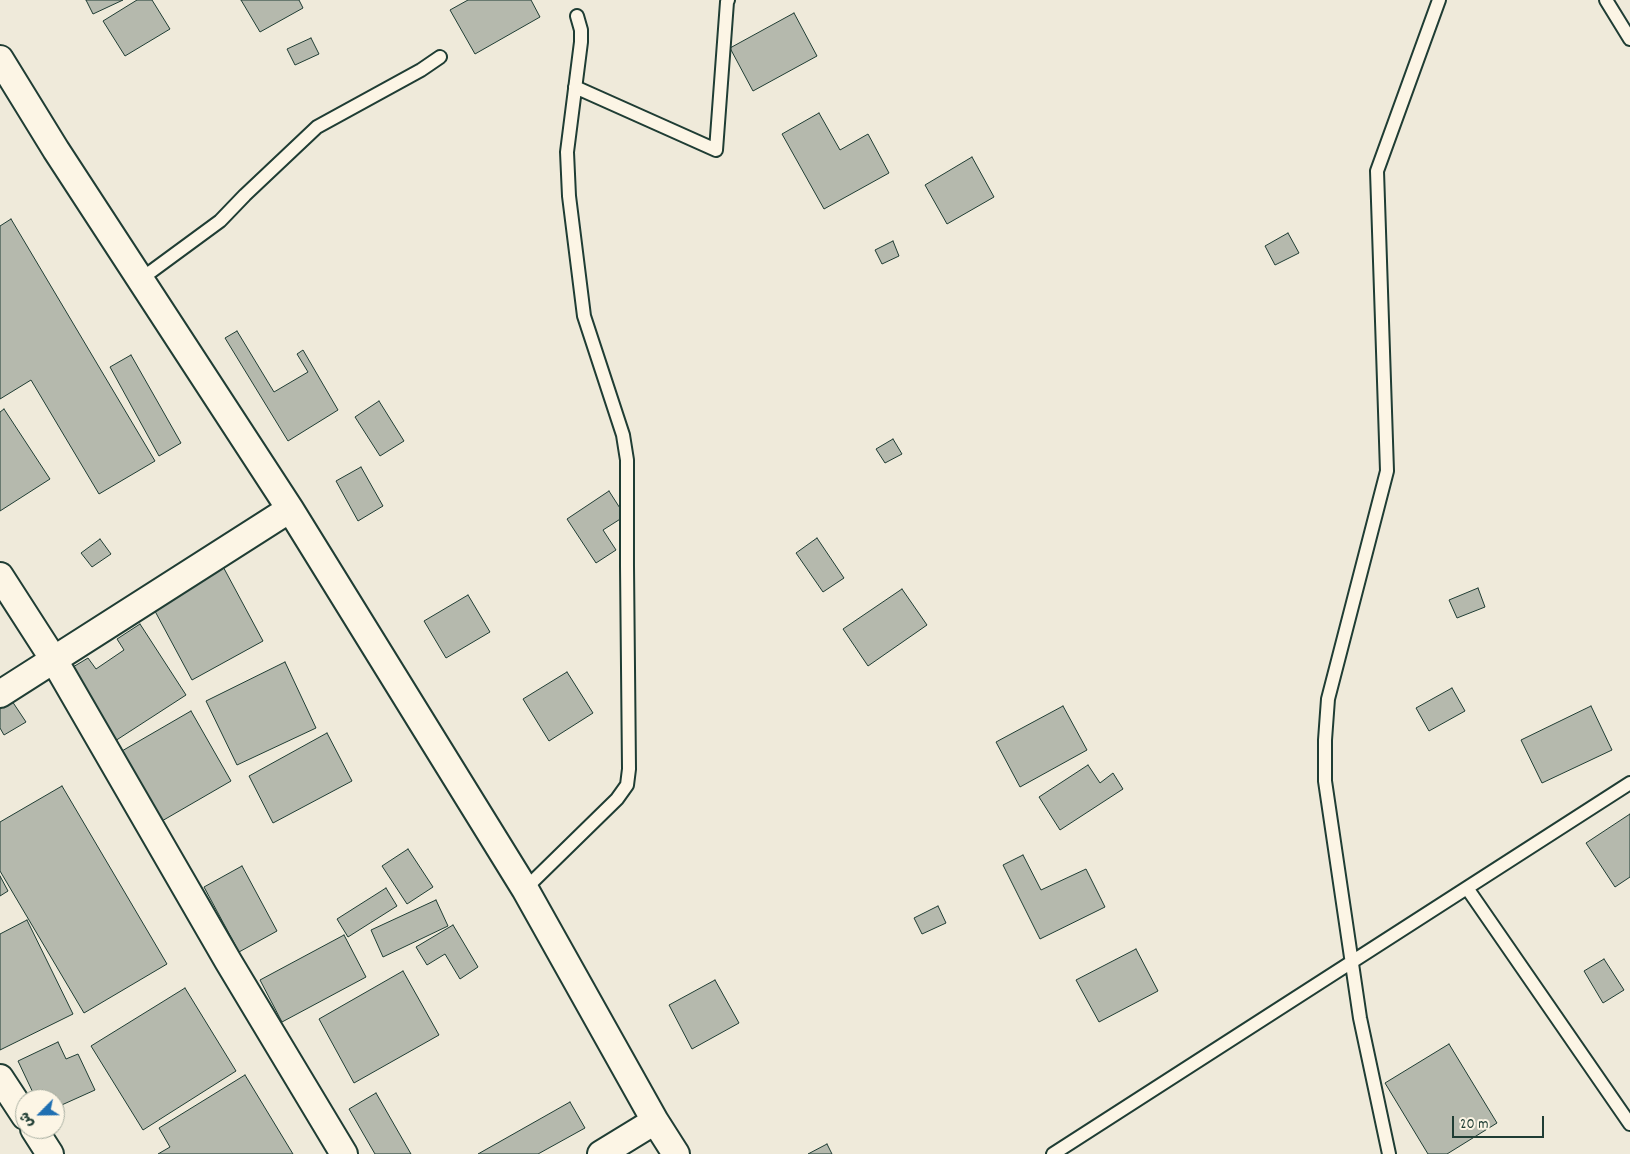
<!DOCTYPE html>
<meta charset="utf-8">
<style>
body{margin:0}
#map{position:relative;width:1630px;height:1154px;overflow:hidden;background:#efeada;font-family:Dekko,"Playpen Sans Arabic",sans-serif}
canvas{display:block}
.north{position:absolute;left:15px;top:1089px;width:50px;height:50px;box-sizing:border-box;background:#fcf5e5;border:1px solid #a4ab9e;border-radius:50%;rotate:247deg;font-size:14px;font-weight:700;line-height:20px;text-align:center;color:#1f3d34}
.north::after{content:'';display:block;margin:auto;width:18px;height:22px;background:#1f6fb2;clip-path:polygon(50% 0,100% 100%,50% 72%,0 100%)}
.scale{position:absolute;left:1452px;top:1116px;width:92px;height:22px;box-sizing:border-box;border:2px solid #1f3d34;border-top:0;padding-left:6px;font-size:15px;line-height:18px;white-space:nowrap;color:#1f3d34;-webkit-text-stroke:4px #fcf5e5;paint-order:stroke}
</style>
<div id="map">
<canvas width="1630" height="1154"></canvas>
<div class="north">ش</div>
<div class="scale">20 m</div>
</div>
<script>
const c = document.querySelector('canvas').getContext('2d');
c.lineJoin = 'round';
function fill(path, color) { c.fillStyle = color; c.fill(path, 'evenodd'); }
const poly = rows => new Path2D(rows.map(r => 'M' + r).join(''));
function stroke(path, color, width, dash) { c.strokeStyle = color; c.lineWidth = width; c.lineCap = dash ? 'butt' : 'round'; c.setLineDash(dash || []); c.stroke(path); }
const building = poly([
 [86,0,123,0,93,14,86,0],
 [137,0,152,0,170,29,125,56,103,21,137,0],
 [241,0,299,0,303,8,260,32,241,0],
 [468,0,531,0,540,17,475,54,450,10,468,0],
 [794,13,817,56,753,91,730,48,794,13],
 [311,38,319,54,295,65,287,49,311,38],
 [819,113,840,150,868,134,889,173,824,209,782,134,819,113],
 [972,157,994,197,947,224,925,185,972,157],
 [11,219,155,461,99,494,31,380,0,399,0,226,11,219],
 [1288,233,1299,253,1275,265,1265,246,1288,233],
 [893,241,899,256,882,264,875,250,893,241],
 [237,331,274,392,308,372,297,354,303,350,338,410,288,441,225,338,237,331],
 [131,355,181,443,159,456,110,367,131,355],
 [379,401,404,441,380,456,355,417,379,401],
 [4,409,50,479,0,511,0,412,4,409],
 [893,439,902,454,885,463,876,449,893,439],
 [361,467,383,506,358,521,336,481,361,467],
 [609,491,625,516,603,530,616,550,596,563,567,519,609,491],
 [817,538,844,578,823,592,796,553,817,538],
 [100,539,111,554,92,567,81,553,100,539],
 [220,561,263,641,192,680,149,600,220,561],
 [1478,588,1485,607,1457,618,1449,600,1478,588],
 [902,589,927,625,868,666,843,629,902,589],
 [468,595,490,632,446,658,424,621,468,595],
 [140,624,186,695,115,741,68,670,88,658,96,669,124,650,117,639,140,624],
 [285,662,316,728,237,765,206,701,285,662],
 [567,672,593,713,549,741,523,699,567,672],
 [1452,688,1465,711,1429,731,1416,708,1452,688],
 [12,701,26,722,4,735,0,728,0,709,12,701],
 [1063,706,1087,750,1020,787,996,742,1063,706],
 [1591,706,1612,750,1542,783,1521,740,1591,706],
 [191,711,231,781,155,825,115,755,191,711],
 [327,733,352,781,273,823,249,776,327,733],
 [1088,765,1100,783,1113,773,1123,789,1060,830,1039,797,1088,765],
 [62,786,167,964,84,1013,0,871,0,822,62,786],
 [1630,814,1630,877,1615,887,1586,843,1630,814],
 [408,849,433,887,407,904,382,866,408,849],
 [1023,855,1041,890,1086,869,1105,907,1040,939,1003,865,1023,855],
 [242,866,277,931,239,952,204,887,242,866],
 [0,876,8,891,0,896,0,876],
 [386,888,397,906,348,937,337,919,386,888],
 [436,900,448,926,383,957,371,930,436,900],
 [938,906,946,923,922,934,914,918,938,906],
 [27,920,73,1014,0,1050,0,934,27,920],
 [453,925,478,967,460,979,445,954,427,965,416,947,453,925],
 [344,935,366,977,282,1022,260,980,344,935],
 [1136,949,1158,991,1099,1022,1076,980,1136,949],
 [1604,959,1624,990,1603,1003,1584,971,1604,959],
 [403,971,439,1035,354,1083,319,1019,403,971],
 [715,980,739,1023,692,1049,669,1005,715,980],
 [185,988,236,1071,143,1130,91,1046,185,988],
 [58,1042,66,1059,78,1054,95,1090,55,1108,55,1099,36,1099,18,1061,58,1042],
 [1449,1044,1497,1123,1447,1154,1428,1154,1385,1083,1449,1044],
 [245,1075,293,1154,158,1154,170,1147,159,1128,245,1075],
 [376,1093,411,1154,375,1154,349,1109,376,1093],
 [570,1102,585,1128,538,1154,478,1154,570,1102],
 [827,1144,832,1154,808,1154,827,1144]
]);
fill(building, '#b5b9ad');
stroke(building, '#1f3d34', 1);
const service = poly([
 [1606,0,1630,39],
 [575,87,716,150,727,2,728,0],
 [141,279,220,221,245,195,317,127,421,70,440,57],
 [1467,888,1630,1124],
 [525,889,617,799,627,785,629,769,627,566,627,460,623,435,584,316,569,196,567,152,581,42,581,30,577,16],
 [1053,1154,1630,783],
 [1389,1154,1360,1018,1325,781,1325,740,1328,699,1387,471,1377,171,1439,0]
]);
const minor = poly([
 [0,59,56,150,290,509,525,889,655,1121,676,1154],
 [0,576,54,660,228,961,344,1154],
 [0,694,290,509],
 [0,1078,25,1116],
 [34,1129,50,1154],
 [601,1154,655,1121]
]);
stroke(service, '#1f3d34', 16);
stroke(minor, '#1f3d34', 30);
stroke(service, '#fcf5e5', 12);
stroke(minor, '#fcf5e5', 26);
</script>
